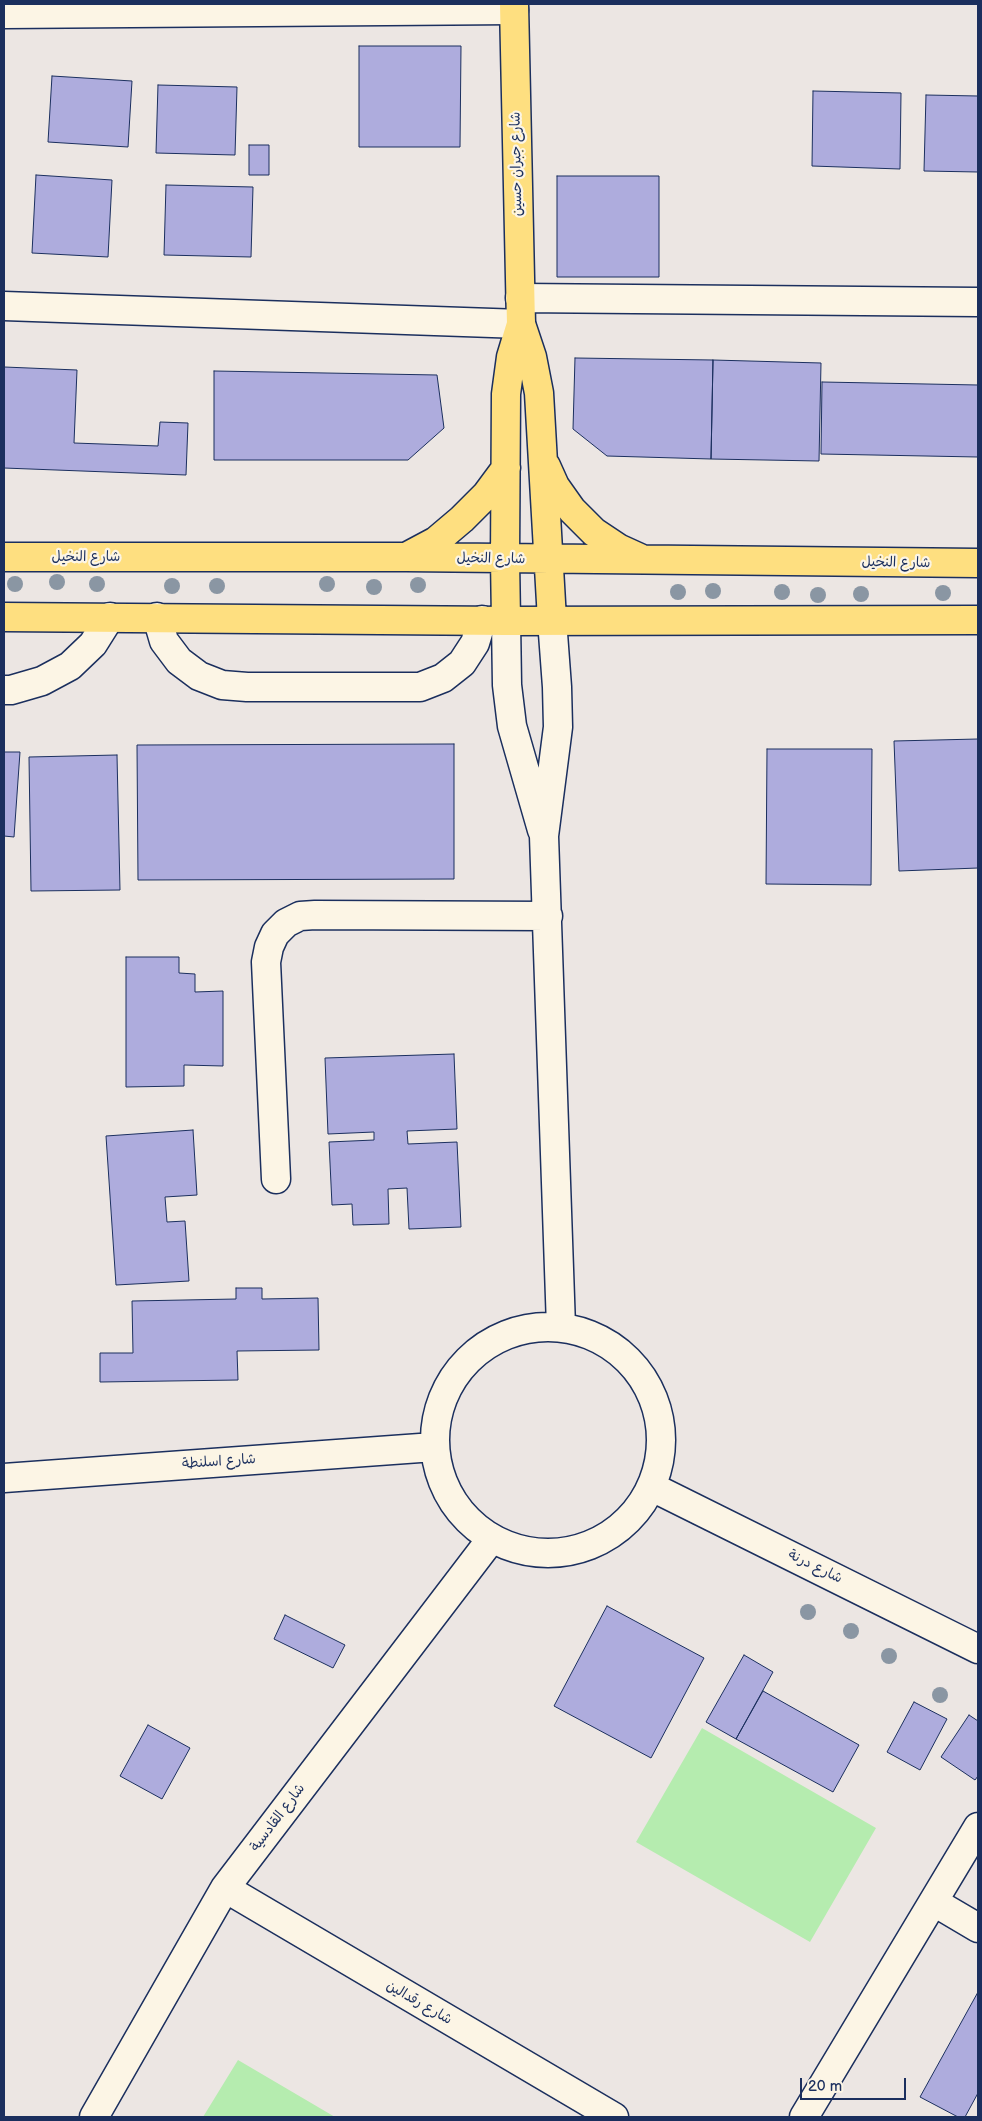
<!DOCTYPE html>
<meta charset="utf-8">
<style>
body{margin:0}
#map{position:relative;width:982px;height:2121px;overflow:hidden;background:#ece6e3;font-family:"Balsamiq Sans",sans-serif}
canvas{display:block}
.frame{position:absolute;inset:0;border:5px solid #1b2f5e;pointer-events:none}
.scale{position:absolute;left:800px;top:2078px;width:106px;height:22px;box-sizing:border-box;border:2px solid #1b2f5e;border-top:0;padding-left:6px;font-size:15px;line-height:18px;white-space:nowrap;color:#1b2f5e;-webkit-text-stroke:4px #fcf5e5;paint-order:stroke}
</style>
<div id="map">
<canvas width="982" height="2121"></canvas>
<div class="frame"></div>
<div class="scale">20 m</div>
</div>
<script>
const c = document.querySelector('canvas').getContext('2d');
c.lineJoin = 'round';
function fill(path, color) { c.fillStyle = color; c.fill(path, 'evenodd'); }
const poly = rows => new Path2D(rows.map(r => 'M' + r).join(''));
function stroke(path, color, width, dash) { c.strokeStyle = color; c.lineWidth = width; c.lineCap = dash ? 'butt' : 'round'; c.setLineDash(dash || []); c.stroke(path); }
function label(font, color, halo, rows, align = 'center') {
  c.font = font + ' "Balsamiq Sans","Playpen Sans Arabic",sans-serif'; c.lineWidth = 4.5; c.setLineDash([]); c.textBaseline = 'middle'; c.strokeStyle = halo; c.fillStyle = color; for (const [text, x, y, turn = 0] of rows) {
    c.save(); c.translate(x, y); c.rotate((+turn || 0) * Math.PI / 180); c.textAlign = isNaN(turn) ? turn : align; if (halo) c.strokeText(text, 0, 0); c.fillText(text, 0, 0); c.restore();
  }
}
fill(poly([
 [702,1728,876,1828,810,1942,636,1842],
 [238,2060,335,2117,203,2117]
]), '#b5ecaf');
const building = poly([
 [359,46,461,46,460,147,359,147,359,46],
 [52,76,132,81,128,147,48,142,52,76],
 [158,85,237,87,235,155,156,153,158,85],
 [813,91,901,93,900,169,812,166,813,91],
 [926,95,978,96,978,172,924,171,926,95],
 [249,145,269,145,269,175,249,175,249,145],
 [36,175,112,180,108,257,32,253,36,175],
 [557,176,659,176,659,277,557,277,557,176],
 [166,185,253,187,251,257,164,255,166,185],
 [575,358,713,360,711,459,607,456,573,429,575,358],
 [713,360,821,363,819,461,711,459,713,360],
 [4,367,77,370,74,443,158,446,160,422,188,423,186,475,4,468,4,367],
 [214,371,437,375,444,428,408,460,214,460,214,371],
 [822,382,978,385,978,457,821,454,822,382],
 [978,739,978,868,899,871,894,741,978,739],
 [454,744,454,879,138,880,137,745,454,744],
 [767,749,872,749,871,885,766,884,767,749],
 [4,752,20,752,14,837,4,836,4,752],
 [117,755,120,890,31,891,29,757,117,755],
 [126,957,179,957,179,973,195,974,195,992,223,991,223,1066,184,1065,184,1086,126,1087,126,957],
 [454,1054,457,1129,407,1131,408,1144,457,1142,461,1227,409,1229,407,1188,388,1189,389,1224,353,1225,352,1204,332,1205,329,1142,374,1140,374,1132,328,1134,325,1058,454,1054],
 [193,1130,197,1195,165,1197,167,1222,185,1221,189,1281,116,1285,106,1136,193,1130],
 [236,1288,262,1288,262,1299,318,1298,319,1350,237,1351,238,1380,100,1382,100,1353,133,1353,132,1301,236,1299,236,1288],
 [607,1606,704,1658,651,1758,554,1706,607,1606],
 [285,1615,345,1645,333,1668,274,1639,285,1615],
 [744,1655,773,1672,736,1739,706,1722,744,1655],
 [763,1691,859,1745,833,1792,736,1739,763,1691],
 [914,1702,947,1719,920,1770,887,1752,914,1702],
 [969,1715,978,1721,978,1776,975,1780,941,1757,969,1715],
 [148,1725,190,1748,162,1799,120,1776,148,1725],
 [978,1992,978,2093,965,2117,958,2117,920,2097,978,1992]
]);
fill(building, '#aeacdd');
stroke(building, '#1b2f5e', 1);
const minor = poly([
 [4,14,514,10],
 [520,298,978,302],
 [4,306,521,324],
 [157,617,164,641,179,661,199,676,222,685,247,687,420,687,443,678,462,663,475,643,482,620],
 [552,620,557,687,558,727,544,836,561,1327],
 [506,621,507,685,512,726,542,830],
 [4,690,11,690,42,681,70,666,93,644,110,617],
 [276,1179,266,962,269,947,275,934,286,923,300,916,315,915,548,916],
 '435 1440a113 113 0 1 1 226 0a113 113 0 1 1-226 0Z',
 [4,1478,434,1447],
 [652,1487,978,1649],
 [225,1888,614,2117],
 [934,1902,978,1928],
 [94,2117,225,1888,492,1538],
 [804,2117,978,1827]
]);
const major = poly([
 [514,4,521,324,532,357,539,393,552,620],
 [546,466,555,486,572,510,594,532,618,548,640,558],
 [4,557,406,557,978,563],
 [406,557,436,541,462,519,486,495,506,468],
 [4,617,506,621,978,620],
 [506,621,505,559,506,394,511,357,521,324]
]);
stroke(minor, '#1b2f5e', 31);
stroke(major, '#1b2f5e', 31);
stroke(minor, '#fcf5e5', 28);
stroke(major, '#fedf80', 28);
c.fillStyle = '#8a96a3';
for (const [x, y] of [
 [57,582],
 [15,584],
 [97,584],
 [327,584],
 [418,585],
 [172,586],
 [217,586],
 [374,587],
 [713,591],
 [678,592],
 [782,592],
 [943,593],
 [861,594],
 [818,595],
 [808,1612],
 [851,1631],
 [889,1656],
 [940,1695]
]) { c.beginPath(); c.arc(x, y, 8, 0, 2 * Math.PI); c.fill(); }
label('14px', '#1b2f5e', '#fcf5e5', [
 ["شارع جبران حسين",517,164,-91],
 ["شارع النخيل",86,557],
 ["شارع النخيل",491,559,1],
 ["شارع النخيل",896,563,1],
 ["شارع اسلنطة",219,1462,-4],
 ["شارع درنة",815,1567,26],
 ["شارع القادسية",278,1818,-53],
 ["شارع رقدالين",419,2003,30]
]);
</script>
